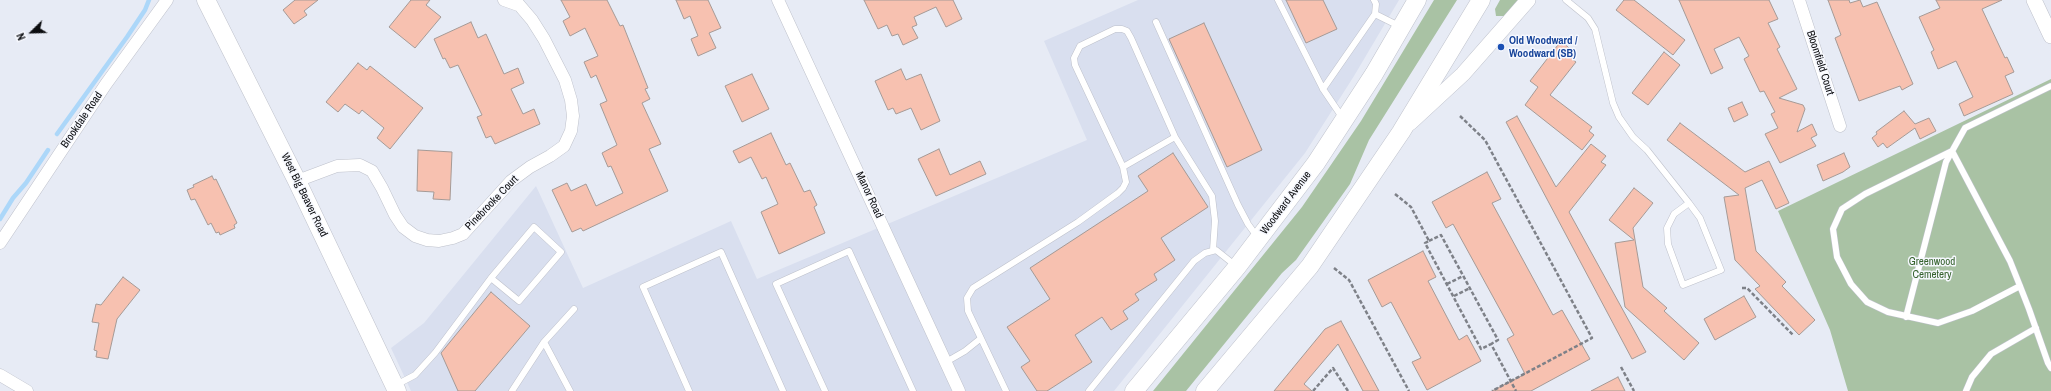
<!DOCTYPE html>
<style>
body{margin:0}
#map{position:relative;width:2051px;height:391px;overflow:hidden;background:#e7ebf5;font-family:"Archivo Narrow",sans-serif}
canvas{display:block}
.north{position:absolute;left:12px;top:12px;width:40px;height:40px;-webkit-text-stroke:3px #f6f8fe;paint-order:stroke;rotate:247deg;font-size:11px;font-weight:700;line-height:16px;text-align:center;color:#0c0d10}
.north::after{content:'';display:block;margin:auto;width:14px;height:18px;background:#0c0d10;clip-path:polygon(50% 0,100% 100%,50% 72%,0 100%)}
</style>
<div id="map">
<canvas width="2051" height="391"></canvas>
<div class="north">N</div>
</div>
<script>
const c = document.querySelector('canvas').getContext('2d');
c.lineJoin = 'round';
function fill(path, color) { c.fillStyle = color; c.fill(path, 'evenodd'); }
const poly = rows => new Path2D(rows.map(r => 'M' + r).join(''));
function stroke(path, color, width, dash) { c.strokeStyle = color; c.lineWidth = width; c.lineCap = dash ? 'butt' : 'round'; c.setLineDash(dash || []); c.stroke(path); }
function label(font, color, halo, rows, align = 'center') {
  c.font = font + ' "Archivo Narrow",sans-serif'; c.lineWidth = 3; c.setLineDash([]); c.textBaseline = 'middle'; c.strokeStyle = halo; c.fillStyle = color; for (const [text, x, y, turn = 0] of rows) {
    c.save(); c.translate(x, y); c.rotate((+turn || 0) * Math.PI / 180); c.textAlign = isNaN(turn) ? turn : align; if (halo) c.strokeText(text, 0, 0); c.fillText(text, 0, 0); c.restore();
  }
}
fill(poly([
 [1138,0,1399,0,1354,76,1305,153,1114,391,411,391,391,348,424,323,536,186,583,288,731,221,757,279,1087,140,1044,41]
]), '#d9dfef');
fill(poly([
 [1434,0,1457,0,1369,140,1350,184,1296,260,1282,273,1186,391,1153,391,1302,207,1361,121],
 [1500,0,1518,0,1505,16,1496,16,1495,9],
 [2051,79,2051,391,1848,391,1830,330,1778,211]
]), '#a9c2a4');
stroke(poly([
 [57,134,127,37,145,10,149,0],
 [0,219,13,198,26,183,48,150]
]), '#acd7f9', 4.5);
const building = poly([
 [295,0,318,0,304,11,307,15,294,24,283,10,295,0],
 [411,0,430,0,426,5,441,17,415,48,389,27,411,0],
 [561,0,607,0,620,26,623,25,648,88,645,89,650,99,642,103,661,144,649,149,668,191,583,231,581,228,572,232,552,190,567,183,571,191,586,184,596,206,623,193,611,166,608,167,602,153,617,145,600,104,607,101,596,75,591,78,584,62,598,56,585,28,570,36,563,21,570,17,561,0],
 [676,0,708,0,721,28,709,33,716,48,698,56,691,39,698,36,690,16,684,19,676,0],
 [864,0,953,0,962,19,946,27,936,7,914,17,917,25,912,27,918,38,903,45,898,34,892,36,887,25,878,29,864,0],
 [1286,0,1323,0,1337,29,1306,43,1286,0],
 [1624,0,1634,0,1685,40,1673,55,1616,10,1624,0],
 [1679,0,1769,0,1778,19,1768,23,1780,47,1777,49,1797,89,1779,98,1803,105,1805,109,1797,132,1812,124,1817,135,1811,138,1816,146,1780,163,1765,134,1778,128,1771,114,1775,112,1764,91,1760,92,1744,59,1749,56,1739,37,1714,49,1723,68,1711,74,1679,0],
 [1828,0,1849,0,1850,3,1860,0,1863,7,1877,2,1913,84,1902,90,1900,86,1859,101,1835,38,1841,35,1828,0],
 [1936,0,2002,0,1982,9,2005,58,2007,57,2014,72,2005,76,2013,94,1964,116,1959,104,1973,97,1956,61,1938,69,1931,52,1934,50,1919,17,1940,8,1936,0],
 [471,22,478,38,486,34,504,74,518,68,524,83,511,89,523,114,534,109,540,124,495,144,491,136,486,138,477,117,482,115,458,65,450,68,445,58,443,59,434,39,471,22],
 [1204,23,1262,150,1227,167,1169,39,1204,23],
 [1561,41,1576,54,1572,59,1576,62,1550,95,1592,127,1589,131,1594,135,1582,150,1525,105,1538,87,1530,81,1561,41],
 [1664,52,1680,65,1648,105,1632,93,1664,52],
 [358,63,367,70,370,66,423,108,390,149,377,138,384,128,362,110,359,114,345,104,338,112,326,102,358,63],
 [901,69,906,80,921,74,940,121,921,130,911,108,896,114,893,108,888,110,875,81,901,69],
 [752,74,769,109,742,122,725,86,752,74],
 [1742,102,1748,115,1734,122,1728,108,1742,102],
 [1904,111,1915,124,1929,118,1936,131,1920,139,1915,128,1887,148,1883,143,1878,147,1872,138,1877,134,1876,132,1904,111],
 [1517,116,1556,187,1591,144,1606,156,1601,162,1606,165,1569,212,1646,352,1632,359,1506,122,1517,116],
 [1680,123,1745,172,1769,161,1789,203,1776,209,1762,180,1745,188,1756,251,1786,282,1782,286,1815,320,1799,335,1755,289,1760,286,1735,260,1724,197,1739,195,1667,140,1680,123],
 [771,133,786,165,790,163,804,192,810,190,817,205,814,207,825,233,779,254,761,212,778,204,766,177,762,179,751,157,739,163,733,151,771,133],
 [939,149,950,175,980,161,986,174,936,196,918,159,939,149],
 [418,150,452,152,450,200,433,199,434,192,417,191,418,150],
 [1173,153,1208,207,1161,238,1175,260,1154,274,1157,280,1135,294,1139,300,1123,311,1128,319,1111,330,1102,317,1075,335,1092,362,1047,391,1037,391,1021,367,1030,361,1007,327,1050,299,1030,268,1148,191,1138,176,1173,153],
 [1844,153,1850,167,1843,172,1823,181,1817,165,1844,153],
 [1487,172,1501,199,1492,203,1553,315,1562,310,1590,359,1531,391,1492,391,1525,374,1507,339,1514,335,1453,224,1446,228,1432,202,1487,172],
 [212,176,214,180,216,179,237,223,234,225,235,228,220,235,219,232,216,233,211,223,208,225,195,199,191,200,187,190,194,187,193,185,212,176],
 [1634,188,1653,203,1633,228,1643,287,1667,308,1664,311,1699,343,1684,360,1625,307,1615,243,1634,240,1609,220,1634,188],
 [1423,251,1436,277,1428,281,1459,340,1467,335,1481,361,1427,390,1412,362,1421,358,1391,302,1382,307,1368,280,1423,251],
 [123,277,140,290,117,319,108,359,96,357,97,351,94,350,99,323,92,322,96,304,101,305,123,277],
 [491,292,530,326,475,391,458,391,441,353,491,292],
 [1744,296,1756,317,1715,340,1704,319,1744,296],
 [1341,321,1379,391,1363,391,1338,344,1304,384,1312,391,1274,391,1325,329,1341,321],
 [1618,377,1625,391,1591,391,1618,377]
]);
fill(building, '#f7c1b0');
stroke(building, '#a59a96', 1);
const service = poly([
 [1278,0,1323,89,1342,117],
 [1566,0,1588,18,1595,29,1613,103,1619,117,1633,137,1647,150,1666,174,1689,203,1700,218,1721,270,1683,285,1668,244,1667,228,1674,214,1689,203],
 [1375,14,1401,27],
 [1156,22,1238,205,1248,224,1258,238],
 [1323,89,1375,14,1376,4,1374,0],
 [1175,137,1212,196,1215,221,1213,250],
 [2020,286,1972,311,1938,323,1888,312,1867,302,1851,284,1837,257,1833,229,1842,209,1865,194,1952,151,2010,261,2020,286,2029,309,2048,363,2051,368],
 [1906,317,1946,162,1965,128,2051,86],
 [946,362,965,351,980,339],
 [396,385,415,375,435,353,491,278,534,227,561,252,519,301,491,278],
 [512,391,544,342],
 [570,391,544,342,574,309],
 [689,391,643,287,721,252,783,391],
 [825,391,776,284,849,251,913,391],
 [1006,391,968,311,967,298,973,288,1078,222,1118,193,1123,188,1126,182,1123,167,1075,65,1074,58,1080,46,1115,29,1122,29,1127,31,1131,38,1175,137,1123,167],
 [1089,391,1194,261,1205,253,1216,250,1236,266],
 [1966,391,1972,377,1991,354,2036,328]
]);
const minor = poly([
 [504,0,518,5],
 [778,0,959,391],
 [1799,0,1840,126],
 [297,181,337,166,360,165,372,171,382,188,395,215,403,227,415,236,427,240,439,241,453,238,463,234,511,181,530,167,550,156,564,146,571,131,573,116,571,100,565,80,544,39,532,20,515,0],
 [0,243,106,84,167,0],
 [0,375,27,391]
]);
const tertiary = poly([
 [2034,0,2051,36],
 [1410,123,1463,74,1528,0]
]);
const primary = poly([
 [206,0,297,181,397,391],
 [1134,391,1237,267,1316,163,1374,74,1417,0],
 [1205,391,1310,266,1401,132,1481,0]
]);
stroke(service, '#bec1cb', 7);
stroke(minor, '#bec1cb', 13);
stroke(tertiary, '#bec1cb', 16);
stroke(primary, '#bec1cb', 19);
stroke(poly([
 [1460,116,1485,140,1592,338,1492,391],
 [1395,194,1411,207,1429,241,1425,243,1481,349,1491,344,1516,391],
 [1429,241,1441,235,1498,340,1491,344],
 [1334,268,1349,280,1409,391],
 [1447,284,1463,276],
 [1742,288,1747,288,1793,335],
 [1454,296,1470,288],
 [1621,367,1634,391],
 [1313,391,1333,368,1348,391]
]), '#7e8188', 2.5, [4, 2]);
stroke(service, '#fff', 6);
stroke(minor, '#fff', 12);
stroke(tertiary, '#fff', 15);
stroke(primary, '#fff', 18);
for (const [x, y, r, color] of [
 [1501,47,4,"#1a4fb4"]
]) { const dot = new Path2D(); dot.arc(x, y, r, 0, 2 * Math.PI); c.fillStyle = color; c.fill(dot); stroke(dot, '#f6f8fe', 1.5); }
label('bold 11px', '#164399', '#f6f8fe', [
 ["Old Woodward /",1509,41],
 ["Woodward (SB)",1509,54]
], 'left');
label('11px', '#0c0d10', '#f6f8fe', [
 ["Bloomfield Court",1820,63,72],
 ["Brookdale Road",82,120,-56],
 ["West Big Beaver Road",304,195,64],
 ["Manor Road",869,195,65],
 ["Pinebrooke Court",492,203,-46],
 ["Woodward Avenue",1286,203,-53]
]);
label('11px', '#34612c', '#f6f8fe', [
 ["Greenwood",1932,262],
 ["Cemetery",1932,275]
]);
</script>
